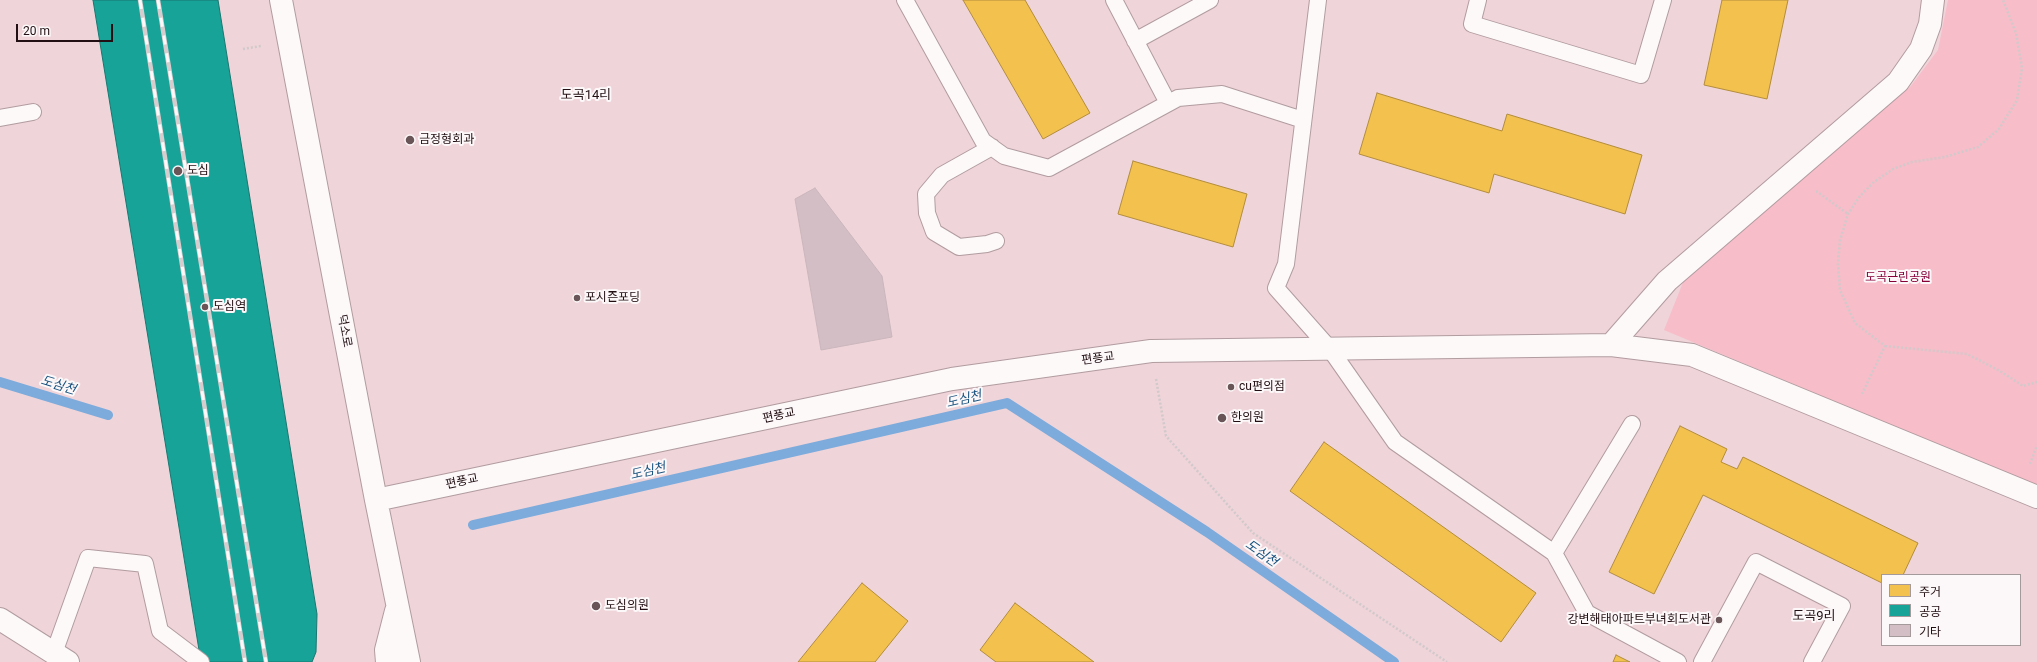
<!DOCTYPE html>
<meta charset="utf-8">
<style>
body{margin:0}
#map{position:relative;width:2037px;height:662px;overflow:hidden;background:#efd4d9;font-family:Roboto,"Noto Sans KR",sans-serif}
canvas{display:block}
.legend{position:absolute;left:1881px;top:574px;width:140px;height:72px;box-sizing:border-box;background:#fcf7f8;border:1px solid #a49a9c;margin:0;padding:5px 7px;list-style:none;font-size:12px;color:#210f13}
.legend li{display:flex;align-items:center;gap:8px;height:20px}
.legend b{width:20px;border:1px solid #a49a9c}
.scale{position:absolute;left:16px;top:24px;width:97px;height:18px;box-sizing:border-box;border:2px solid #210f13;border-top:0;padding-left:5px;font-size:12px;line-height:14px;white-space:nowrap;color:#210f13;-webkit-text-stroke:3px #fcf7f8;paint-order:stroke}
</style>
<div id="map">
<canvas width="2037" height="662"></canvas>
<ul class="legend">
<li><b style="height:11px;background:#f2c14e"></b>주거</li>
<li><b style="height:11px;background:#17a398"></b>공공</li>
<li><b style="height:11px;background:#d2bec4"></b>기타</li>
</ul>
<div class="scale">20 m</div>
</div>
<script>
const c = document.querySelector('canvas').getContext('2d');
c.lineJoin = 'round';
function fill(path, color) { c.fillStyle = color; c.fill(path, 'evenodd'); }
const poly = rows => new Path2D(rows.map(r => 'M' + r).join(''));
function stroke(path, color, width, dash) { c.strokeStyle = color; c.lineWidth = width; c.lineCap = dash ? 'butt' : 'round'; c.setLineDash(dash || []); c.stroke(path); }
function label(font, color, halo, rows, align = 'center') {
  c.font = font + ' Roboto,"Noto Sans KR",sans-serif'; c.lineWidth = 4; c.setLineDash([]); c.textBaseline = 'middle'; c.strokeStyle = halo; c.fillStyle = color; for (const [text, x, y, turn = 0] of rows) {
    c.save(); c.translate(x, y); c.rotate((+turn || 0) * Math.PI / 180); c.textAlign = isNaN(turn) ? turn : align; if (halo) c.strokeText(text, 0, 0); c.fillText(text, 0, 0); c.restore();
  }
}
fill(poly([
 [1948,0,2037,0,2037,486,1664,330,1686,275,1911,86,1938,50]
]), '#f7bdc8');
const homes = poly([
 [963,0,1025,0,1090,113,1043,139,963,0],
 [1722,0,1788,0,1767,99,1704,85,1722,0],
 [1377,93,1502,131,1507,114,1642,155,1625,214,1494,174,1489,193,1359,154,1377,93],
 [1133,161,1247,194,1233,247,1118,214,1133,161],
 [1680,426,1727,449,1721,462,1737,469,1743,457,1918,543,1903,575,1882,575,1882,583,1703,495,1654,594,1609,572,1680,426],
 [1324,442,1536,593,1501,642,1290,491,1324,442],
 [862,583,908,621,875,662,798,662,862,583],
 [1015,603,1094,662,996,662,980,650,1015,603],
 [1616,655,1630,662,1613,662,1616,655]
]);
fill(homes, '#f2c14e');
stroke(homes, '#b38c3c', 1);
const public = poly([
 [93,0,218,0,317,614,316,652,312,662,207,662,199,650,93,0]
]);
fill(public, '#17a398');
stroke(public, '#1a7770', 1);
stroke(poly([
 [0,382,108,415],
 [473,525,1007,403,1207,532,1394,662]
]), '#7cabdc', 10);
const building = poly([
 [815,188,882,276,892,337,821,350,795,199,815,188]
]);
fill(building, '#d2bec4');
stroke(building, '#cab6bc', 1);
const lane = poly([
 [905,0,983,141,1004,156,1049,168,1178,98,1222,94,1303,120],
 [1114,0,1168,103],
 [1318,0,1286,264,1276,288,1330,349,1395,442,1554,553,1632,424],
 [1478,0,1472,24,1641,75,1663,0],
 [1135,41,1210,0],
 [0,118,33,112],
 [992,147,942,175,926,194,927,213,934,232,959,247,987,244,996,241],
 [1554,553,1587,613,1678,662],
 [54,653,88,558,145,564,160,631,201,662],
 [1702,662,1756,562,1842,606,1812,662]
]);
const street = poly([
 [281,0,376,500,409,662],
 [1611,345,1692,355,2037,497],
 [376,500,952,379,1151,351,1611,345,1667,281,1898,82,1921,49,1930,24,1933,0],
 [0,619,68,662],
 [387,662,386,650,396,611]
]);
stroke(lane, '#b19ca0', 18);
stroke(street, '#b19ca0', 24);
stroke(poly([
 [243,49,261,46],
 [1816,191,1848,214],
 [1885,346,1967,354,2000,371,2023,386,2037,382],
 [1156,379,1166,436,1253,533,1447,662],
 [1862,394,1885,346,1855,323,1840,290,1838,264,1840,240,1848,214,1860,196,1874,182,1893,169,1912,162,1945,157,1978,147,1999,129,2017,100,2022,68,2016,33,2003,0],
 [2030,464,2037,445]
]), '#d1c9cb', 2.5, [2, 2]);
stroke(lane, '#fdf9f9', 16);
stroke(street, '#fdf9f9', 22);
const rail = poly([
 [140,0,245,662],
 [158,0,266,662]
]);
stroke(rail, '#d5cdce', 4.5);
stroke(rail, '#fcf7f8', 3, [9]);
for (const [x, y, r, color] of [
 [410,140,5,"#695458"],
 [178,171,5,"#695458"],
 [577,298,4,"#695458"],
 [205,307,4,"#695458"],
 [1231,387,4,"#695458"],
 [1222,418,5,"#695458"],
 [596,606,5,"#695458"],
 [1719,620,4,"#695458"]
]) { const dot = new Path2D(); dot.arc(x, y, r, 0, 2 * Math.PI); c.fillStyle = color; c.fill(dot); stroke(dot, '#fcf7f8', 1.5); }
label('12px', '#210f13', '#fcf7f8', [
 ["금정형회과",419,140],
 ["도심",187,171],
 ["포시즌포딩",585,298],
 ["도심역",213,307],
 ["cu편의점",1239,387],
 ["한의원",1231,418],
 ["도심의원",605,606],
 ["강변해태아파트부녀회도서관",1711,620,"right"]
], 'left');
label('12px', '#850138', '#fcf7f8', [
 ["도곡근린공원",1898,278]
]);
label('12px', '#210f13', '#fcf7f8', [
 ["덕소로",344,331,79],
 ["편풍교",1098,359,-8],
 ["편풍교",779,416,-12],
 ["편풍교",462,482,-12]
]);
label('13px', '#210f13', '#fcf7f8', [
 ["도곡14리",586,96],
 ["도곡9리",1814,617]
]);
label('italic 13px', '#18517e', '#fcf7f8', [
 ["도심천",58,386,17],
 ["도심천",964,400,-13],
 ["도심천",648,472,-13],
 ["도심천",1261,554,35]
]);
</script>
